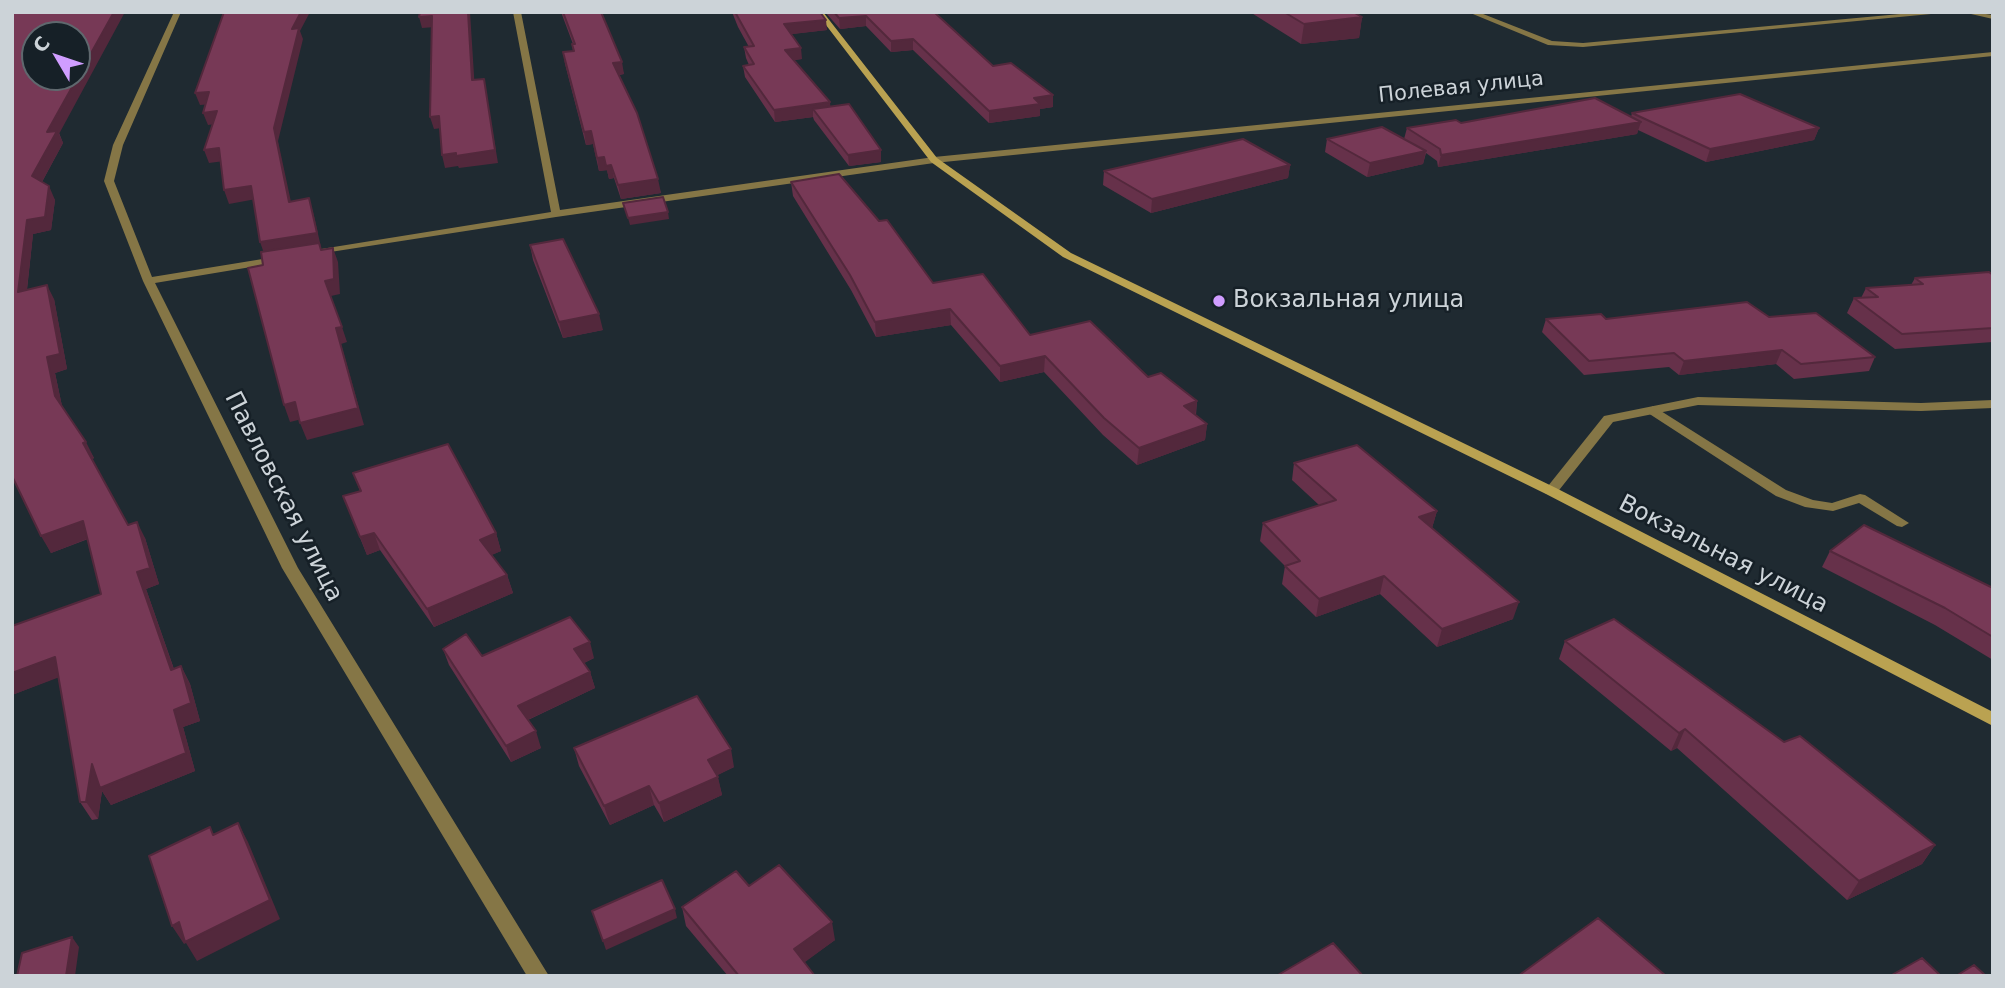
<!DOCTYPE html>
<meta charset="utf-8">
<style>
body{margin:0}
#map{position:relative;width:2005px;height:988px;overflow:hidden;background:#1f2a31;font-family:"DejaVu Sans",sans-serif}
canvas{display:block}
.frame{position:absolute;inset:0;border:14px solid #ccd3d8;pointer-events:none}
.north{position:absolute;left:21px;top:21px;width:70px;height:70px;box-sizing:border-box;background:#162027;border:2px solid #5f686e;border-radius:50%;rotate:309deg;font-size:19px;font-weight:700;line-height:28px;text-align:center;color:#ccd3d8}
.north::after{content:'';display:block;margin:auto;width:24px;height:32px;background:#d09dff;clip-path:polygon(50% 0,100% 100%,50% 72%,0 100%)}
</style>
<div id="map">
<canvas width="2005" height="988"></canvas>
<div class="frame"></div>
<div class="north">С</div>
</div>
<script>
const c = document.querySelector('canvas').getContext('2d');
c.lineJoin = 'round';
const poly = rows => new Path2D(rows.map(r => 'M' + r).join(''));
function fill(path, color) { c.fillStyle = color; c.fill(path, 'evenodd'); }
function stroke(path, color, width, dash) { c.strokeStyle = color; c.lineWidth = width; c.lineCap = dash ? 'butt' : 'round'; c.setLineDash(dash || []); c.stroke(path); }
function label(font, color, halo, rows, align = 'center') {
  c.font = font + ' "DejaVu Sans",sans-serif'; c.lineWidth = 5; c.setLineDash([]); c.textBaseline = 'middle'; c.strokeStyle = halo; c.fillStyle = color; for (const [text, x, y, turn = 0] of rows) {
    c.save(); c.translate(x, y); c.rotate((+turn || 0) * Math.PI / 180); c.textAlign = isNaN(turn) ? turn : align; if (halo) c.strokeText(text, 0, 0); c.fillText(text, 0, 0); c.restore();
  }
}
fill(poly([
 [1653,406,1786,490,1813,500,1832,503,1860,494,1865,495,1909,523,1902,527,1897,526,1859,503,1833,511,1805,507,1776,496,1648,413,1647,410,1653,406]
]), '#857646');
fill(poly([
 [174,12,181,12,123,145,114,181,152,277,281,256,286,259,281,262,155,283,298,568,549,976,527,976,282,568,143,281,104,181,113,145,174,12],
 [513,12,521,12,560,210,934,157,1993,52,1993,56,934,163,556,217,311,255,311,251,315,250,551,212,513,12],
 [1468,12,1478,12,1552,41,1583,43,1922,12,1952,12,1583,47,1548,45,1468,12],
 [1971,12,1993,15,1993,19,1971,14,1971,12],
 [1698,397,1921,403,1993,400,1993,408,1921,411,1698,405,1613,422,1556,494,1546,494,1544,491,1604,416,1698,397]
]), '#857646');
fill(poly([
 [816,12,823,12,937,158,1071,253,1556,488,1993,712,1993,726,1546,494,1063,257,931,162,816,12]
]), '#baa251');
fill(poly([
 [12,12,63,143,42,182,55,200,51,230,33,234,27,290,54,299,67,369,55,373,62,406,94,458,92,459,128,525,145,538,159,584,146,589,174,669,181,666,190,684,200,721,183,727,195,771,111,805,102,791,98,819,92,820,80,802,58,677,12,695,12,626,101,594,88,539,51,553,12,476],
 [561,12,601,12,624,74,619,75,661,193,621,199,614,178,609,179,607,170,599,171,593,144,586,145,565,64,563,52,573,51,572,44,573,44],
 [732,12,820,12,827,30,791,34,802,59,794,60,830,107,881,150,881,162,849,166,814,120,813,117,775,122,745,77,743,66,749,65,746,58,744,47,749,47,738,27],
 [825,12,934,12,993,66,1053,95,1053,107,1040,109,1040,116,989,123,913,50,891,52,866,26,840,29],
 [1250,12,1353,12,1362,17,1359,38,1301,44],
 [1632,113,1819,128,1814,140,1706,162,1638,130,1637,134,1438,167,1437,161,1426,153,1423,164,1367,177,1325,152,1327,139,1404,139,1407,128,1461,123,1631,117],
 [1290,165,1288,178,1151,213,1103,185,1104,171],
 [791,182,879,221,933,283,1030,335,1148,377,1197,401,1196,415,1207,424,1205,440,1137,465,1103,435,1044,372,1000,382,951,325,876,337,851,290,793,196],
 [530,245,603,330,563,338,533,260],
 [1993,275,1993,342,1895,349,1847,313,1854,298,1861,298,1866,288,1911,285,1915,278],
 [1769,317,1875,357,1869,371,1794,379,1776,364,1679,375,1669,367,1584,375,1542,332,1546,319],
 [1294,463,1437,511,1432,528,1513,619,1437,647,1380,594,1316,617,1282,584,1285,566,1260,541,1263,523,1319,505,1292,480],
 [353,473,496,533,501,551,491,555,507,575,513,593,434,627,380,550,367,555,343,496,360,491],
 [1830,551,1993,588,1993,660,1935,625,1822,567],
 [1565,641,1784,742,1935,845,1922,864,1847,900,1677,748,1671,751,1559,659],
 [443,649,482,656,594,658,584,663,590,672,595,688,528,720,541,748,511,762,449,665],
 [574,748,734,767,717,775,722,795,664,822,654,805,610,825,579,766],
 [749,886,835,940,804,962,815,976,728,976,686,926,682,907]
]), '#66314a');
fill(poly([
 [114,12,125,12,59,134,63,143,38,189,32,176,47,132],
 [301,12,310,12,300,31,303,39,278,141,294,216,289,202,274,128,292,29],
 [468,12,470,12,475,91,472,80],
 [432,16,435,27,422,28,419,17],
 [866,16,866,26,840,29,839,18],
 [1362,17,1359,38,1301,44,1304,24],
 [826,20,827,30,785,35,784,24],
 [913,39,913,50,891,52,891,41],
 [801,48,802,59,786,61,785,50],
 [622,62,624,74,615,75,613,63],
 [484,79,498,163,459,168,458,166,445,168,442,155],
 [209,92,213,104,200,105,195,93],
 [1053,95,1053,107,1040,109,1040,116,989,123,989,111,1034,98],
 [830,102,831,114,813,109,813,117,775,122,774,110],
 [217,111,222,123,208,125,203,113],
 [439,116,442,128,434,129,430,117],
 [1641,122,1637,134,1438,167,1441,155],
 [1819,128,1814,140,1706,162,1710,149],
 [591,131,593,144,586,145,584,132],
 [219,148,224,161,209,163,204,150],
 [881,150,881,162,849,166,848,155],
 [1426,151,1423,164,1367,177,1370,163],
 [604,157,607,170,599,171,597,158],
 [611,165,614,178,609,179,606,166],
 [1290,165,1288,178,1151,213,1152,199],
 [658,179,661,193,621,199,618,185],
 [49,186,55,200,51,230,33,234,25,306,18,292,27,220],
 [251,186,256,199,229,204,224,190],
 [309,198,313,212,321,247,320,247,324,258,265,256,260,242],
 [668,212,669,219,630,225,628,218],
 [333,248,338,262,340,294,331,296,325,281],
 [47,285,54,299,67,369,55,373,63,411,55,396,47,357],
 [950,309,951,325,876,337,875,322],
 [599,314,603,330,563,338,559,322],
 [342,327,347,342,341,344,364,425,307,440,300,423,336,328],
 [1782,350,1776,364,1679,375,1684,361],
 [1045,356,1044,372,1000,382,1000,366],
 [1197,401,1195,418,1184,406],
 [295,402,302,419,290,422,284,405],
 [1207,424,1205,440,1137,465,1139,448],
 [86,442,94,458,91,460,83,443],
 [1437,511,1432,528,1419,517],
 [83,521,92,537,51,553,41,536],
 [137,522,145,538,159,584,146,589,180,687,171,670,137,572],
 [374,533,380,550,367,555,360,537],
 [496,533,501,551,485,558,480,540],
 [507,575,513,593,434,627,427,609],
 [1384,576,1380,594,1316,617,1319,599],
 [1519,602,1513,619,1437,647,1442,629],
 [590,642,594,658,578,666,574,649],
 [55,657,65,675,12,695,12,673],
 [181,666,190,684,200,721,183,727,195,771,111,805,102,791,98,819,86,802,92,764,174,710],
 [590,672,595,688,523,722,518,706],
 [1685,729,1677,748,1671,751,1679,733],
 [536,731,541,748,511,762,506,746],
 [731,749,734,767,712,778,708,760],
 [718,777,722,795,664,822,659,803],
 [649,786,654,805,610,825,604,806],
 [238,823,248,842,280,919,197,961,186,943,184,944,172,926],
 [1935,845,1922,864,1847,900,1859,881],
 [675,909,677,918,606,950,603,941],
 [832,922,835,940,797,968,794,949],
 [72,937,79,947,75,976,66,976]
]), '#53283c');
const building = poly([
 [12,12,114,12,47,132,57,131,32,176,49,186,45,217,27,220,18,292,47,285,60,354,47,357,55,396,86,442,83,443,128,525,137,522,150,568,137,572,171,670,181,666,191,703,174,710,186,753,100,788,92,764,86,802,80,802,55,657,12,673,12,626,101,594,83,521,41,536,12,476,12,12],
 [35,35,77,35,77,77,35,77,35,35],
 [224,12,301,12,292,29,299,28,274,128,289,202,309,198,317,233,260,242,251,186,224,190,219,148,204,150,217,111,203,113,209,92,195,93,224,12],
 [420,12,468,12,472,80,484,79,495,150,456,156,456,153,442,155,439,116,430,117,432,16,419,17,420,12],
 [563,12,601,12,622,62,613,63,637,113,658,179,618,185,611,165,606,166,604,157,597,158,591,131,584,132,563,52,574,51,572,44,575,44,563,12],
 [735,12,820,12,826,20,784,24,801,48,785,50,830,102,774,110,743,66,754,64,744,47,754,46,735,12],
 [834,12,934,12,993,66,1011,63,1053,95,1034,98,1040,104,989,111,913,39,891,41,866,16,839,18,834,12],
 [1284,12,1353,12,1362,17,1304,24,1284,12],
 [1740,94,1819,128,1710,149,1632,113,1740,94],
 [1595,98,1641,122,1441,155,1440,149,1407,128,1456,120,1461,123,1595,98],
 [849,104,881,150,848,155,813,109,849,104],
 [1382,127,1426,151,1370,163,1327,139,1382,127],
 [1243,139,1290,165,1152,199,1104,171,1243,139],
 [839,174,879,221,887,220,933,283,983,274,1030,335,1090,321,1148,377,1161,373,1197,401,1184,406,1207,424,1139,448,1104,418,1045,356,1000,366,950,309,875,322,850,275,791,182,839,174],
 [663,197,668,212,628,218,623,203,663,197],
 [563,239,599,314,559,322,530,245,563,239],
 [319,243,321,250,333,248,334,279,325,281,342,327,336,328,358,408,300,423,295,402,284,405,248,268,263,265,261,252,319,243],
 [1989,272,1993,275,1993,328,1902,334,1854,298,1878,297,1866,288,1923,284,1915,278,1989,272],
 [1747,302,1769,317,1816,313,1875,357,1801,364,1782,350,1684,361,1674,353,1589,361,1546,319,1601,314,1606,319,1747,302],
 [448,444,496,533,480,540,507,575,427,609,374,533,360,537,343,496,361,491,353,473,448,444],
 [1357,445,1437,511,1419,517,1519,602,1442,629,1384,576,1319,599,1285,566,1300,561,1263,523,1336,500,1294,463,1357,445],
 [1864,525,1993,588,1993,637,1945,608,1830,551,1864,525],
 [570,617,590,642,574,649,590,672,518,706,536,731,506,746,443,649,466,634,482,656,570,617],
 [1614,619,1784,742,1800,736,1935,845,1859,881,1685,729,1679,733,1565,641,1614,619],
 [697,696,731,749,708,760,718,777,659,803,649,786,604,806,574,748,697,696],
 [238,823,270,900,185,942,179,922,172,926,149,856,210,827,213,835,238,823],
 [779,865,832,922,794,949,815,976,739,976,682,907,736,871,749,886,779,865],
 [662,880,675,909,603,941,592,911,662,880],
 [1598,918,1666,976,1518,976,1598,918],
 [72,937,66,976,17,976,22,953,72,937],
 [1333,943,1363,976,1278,975,1333,943],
 [1922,958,1941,976,1890,976,1922,958],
 [1974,965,1986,976,1956,976,1974,965]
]);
fill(building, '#773956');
stroke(building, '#53283c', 2);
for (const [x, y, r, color] of [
 [1219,301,7,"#d09dff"]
]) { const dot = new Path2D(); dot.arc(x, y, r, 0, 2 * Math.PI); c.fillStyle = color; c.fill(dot); stroke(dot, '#162027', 2.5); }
label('21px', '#ccd3d8', '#162027', [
 ["Полевая улица",1461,88,-6]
]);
label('24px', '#ccd3d8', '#162027', [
 ["Вокзальная улица",1233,301]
], 'left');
label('24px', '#ccd3d8', '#162027', [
 ["Павловская улица",283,497,63],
 ["Вокзальная улица",1723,555,27]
]);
</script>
